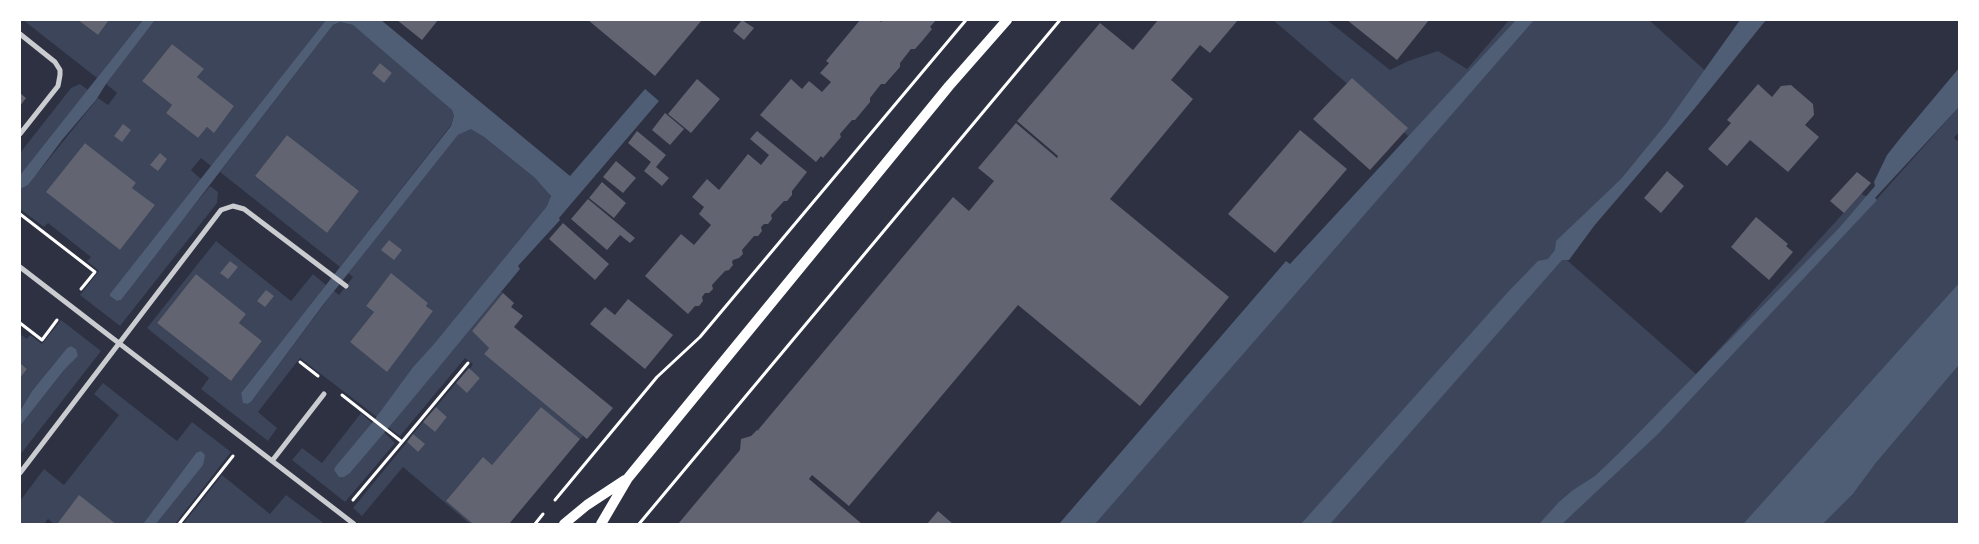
<!DOCTYPE html>
<style>
body{margin:0}
#map{position:relative;width:1979px;height:544px;overflow:hidden;background:#2d3142;font-family:Jost,sans-serif}
canvas{display:block}
.frame{position:absolute;inset:0;border:21px solid #fff;pointer-events:none}
</style>
<div id="map">
<canvas width="1979" height="544"></canvas>
<div class="frame"></div>
</div>
<script>
const c = document.querySelector('canvas').getContext('2d');
c.lineJoin = 'round';
function fill(path, color) { c.fillStyle = color; c.fill(path, 'evenodd'); }
const poly = rows => new Path2D(rows.map(r => 'M' + r).join(''));
function stroke(path, color, width, dash) { c.strokeStyle = color; c.lineWidth = width; c.lineCap = dash ? 'butt' : 'round'; c.setLineDash(dash || []); c.stroke(path); }
fill(poly([
 [23,20,78,20,98,35,109,20,143,20,97,78],
 [155,20,326,20,211,166,201,158,191,170,201,179,111,294,111,296,117,301,121,300,152,257,210,186,218,192,217,203,120,326,80,295,99,271,87,261,91,257,48,223,44,227,20,209,20,189,28,185,98,98,108,105,117,93,106,84],
 [172,44,203,69,197,77,234,106,214,132,207,127,198,138,166,113,172,105,142,81],
 [85,143,136,183,132,188,155,205,120,250,47,192],
 [1273,20,1327,20,1390,70,1408,61,1438,51,1467,69,1509,20,1649,20,1710,75,1560,254,1696,374,1861,194,1876,200,1959,107,1959,132,1954,138,1959,142,1959,283,1743,524,1061,524,1408,136],
 [340,22,353,25,377,44,452,110,454,116,451,125,340,267,220,172,333,25],
 [380,63,392,73,384,82,372,73],
 [287,135,359,191,327,233,255,176],
 [80,84,88,90,20,175,20,153,71,88],
 [471,128,484,137,535,178,549,192,551,199,547,206,433,345,413,367,377,417,300,358,258,412,277,428,268,441,201,389,209,378,147,328,216,241,291,301,313,274,326,285,241,393,243,402,245,404,251,402,334,291,339,295,353,277,348,273,458,135],
 [196,274,246,314,239,323,262,341,231,381,157,323],
 [391,274,428,303,426,306,433,311,387,371,350,342,374,312,366,306],
 [501,292,503,293,472,331,489,348,484,354,583,436,580,439,541,407,492,465,446,501,473,524,470,524,403,467,362,516,353,508,407,442,418,452,413,434,423,422,435,432,447,417,436,407,456,383,467,392,480,378,470,369,473,364,465,358,400,436,388,427],
 [61,320,101,351,20,455,20,426,64,370,78,356,75,348,71,346,67,348,32,391,20,411,20,378,27,369,20,363,20,334,27,339,30,335,42,344],
 [1959,365,1959,524,1823,524,1853,494,1875,464],
 [103,383,177,441,192,422,231,452,175,524,156,524,198,470,196,453,143,524,116,524,79,496,57,524,54,524,48,519,44,524,20,524,20,501,44,469,64,485,119,415,94,394],
 [361,413,372,423,350,473,384,432,395,443,345,502,292,460,302,448,322,463],
 [222,475,270,514,286,495,325,524,183,524]
]), '#3c4559');
fill(poly([
 [143,20,155,20,106,84,96,100,62,140,36,175,28,185,20,189,20,175],
 [326,20,381,20,570,176,645,89,659,101,559,218,560,220,518,266,520,269,411,401,350,473,344,477,339,477,337,474,334,470,336,466,372,423,413,367,433,345,547,206,551,196,535,178,484,137,471,129,458,135,323,305,251,402,247,404,243,403,241,393,451,126,454,116,452,110,353,25,340,22,333,25,121,300,117,301,110,296,110,294],
 [1516,20,1534,20,1095,524,1059,524,1286,261,1290,264],
 [1740,20,1766,20,1695,108,1594,226,1569,260,1562,260,1330,524,1301,524,1507,293,1538,261,1548,259,1555,250,1556,241,1621,179,1666,124],
 [1959,68,1959,107,1875,198,1877,200,1658,434,1562,524,1539,524,1559,502,1573,490,1595,476,1618,454,1840,227,1875,186,1874,182,1887,155,1902,136],
 [1959,283,1959,365,1875,464,1853,494,1823,524,1743,524],
 [71,346,76,349,78,356,64,370,20,426,20,411,32,391,67,348],
 [201,451,205,455,203,465,156,524,143,524,196,453]
]), '#4f5d75');
fill(poly([
 [78,20,109,20,98,35],
 [397,20,438,20,422,40],
 [588,20,702,20,655,76],
 [742,20,754,28,744,40,733,31],
 [860,20,879,20,881,22,883,20,936,20,930,27,932,29,923,40,915,49,911,49,900,63,900,67,885,84,881,84,870,98,870,102,855,120,852,120,840,134,841,137,823,158,821,156,816,162,760,115,791,79,802,89,809,81,822,92,831,82,820,73,829,63,826,61],
 [1158,20,1238,20,1210,53,1200,45,1171,80,1193,99,1110,199,1229,297,1140,406,1018,305,849,506,812,475,809,479,862,524,678,524,740,450,741,439,751,436,757,430,760,431,758,430,953,197,969,211,994,181,978,168,1016,123,1057,158,1058,156,1017,121,1100,23,1133,50],
 [1347,20,1429,20,1397,60],
 [172,44,204,69,197,77,234,106,214,133,207,127,198,138,166,113,172,105,142,81],
 [380,63,392,73,384,83,372,73],
 [1352,78,1408,128,1370,170,1313,119],
 [697,79,720,99,691,133,668,114],
 [1758,84,1772,97,1781,86,1791,85,1813,104,1814,115,1805,125,1819,137,1788,172,1750,140,1727,166,1708,149,1731,123,1727,120],
 [20,93,26,98,20,106],
 [665,113,684,129,670,145,652,130],
 [123,124,131,130,122,142,114,136],
 [1300,130,1347,169,1275,253,1228,214],
 [637,131,666,155,656,167,669,178,662,186,644,171,651,162,628,143],
 [757,131,807,172,792,191,792,195,787,201,784,201,771,215,772,219,768,224,764,224,761,227,762,231,758,236,754,236,742,250,743,254,739,258,733,260,732,262,733,265,729,270,725,271,712,285,713,289,709,293,705,293,702,297,703,301,699,306,695,306,688,314,645,276,681,234,694,245,711,225,699,214,704,207,692,197,707,179,719,190,748,154,761,165,769,155,750,139],
 [287,135,359,191,327,233,255,176],
 [85,143,135,182,136,183,132,188,155,205,120,250,46,192],
 [160,153,167,159,158,171,150,165],
 [616,161,636,178,623,193,603,177],
 [1667,171,1684,186,1661,213,1644,198],
 [1857,172,1871,183,1844,213,1830,201],
 [602,182,626,203,614,218,589,198],
 [588,199,635,238,630,243,620,235,607,250,571,219],
 [1756,217,1788,244,1786,246,1793,252,1769,280,1731,247],
 [563,223,609,264,595,280,549,239],
 [389,240,402,250,394,260,381,250],
 [230,261,238,267,228,279,220,273],
 [391,273,428,303,426,306,433,311,387,372,350,342,374,312,366,306],
 [196,274,246,314,239,323,262,341,231,381,157,323],
 [266,290,274,296,265,307,257,301],
 [503,293,514,303,511,307,523,316,514,327,613,408,587,439,484,354,489,348,472,331],
 [628,299,673,335,645,369,590,324,605,307,615,315],
 [20,363,27,369,20,378],
 [469,368,480,378,467,393,456,383],
 [436,407,447,417,435,432,423,422],
 [541,407,580,439,509,524,473,524,446,501,483,457,492,465],
 [413,434,425,444,418,452,407,442],
 [79,495,116,524,57,524],
 [938,511,953,524,927,524]
]), '#626471');
stroke(poly([
 [20,214,95,272,81,289],
 [20,323,42,340,57,320],
 [300,362,318,376],
 [342,395,402,442,353,500],
 [402,442,468,363],
 [555,500,657,377,700,337,966,20],
 [179,524,233,456],
 [535,524,543,514],
 [639,524,1060,20]
]), '#fff', 3);
stroke(poly([
 [20,34,55,62,60,70,60,75,58,86,20,134],
 [20,267,354,524],
 [272,461,324,394],
 [20,473,221,210,233,206,244,209,346,286]
]), '#caccd0', 5);
stroke(poly([
 [564,524,587,505,625,480],
 [601,524,628,478,949,86,1007,20]
]), '#fff', 10);
</script>
